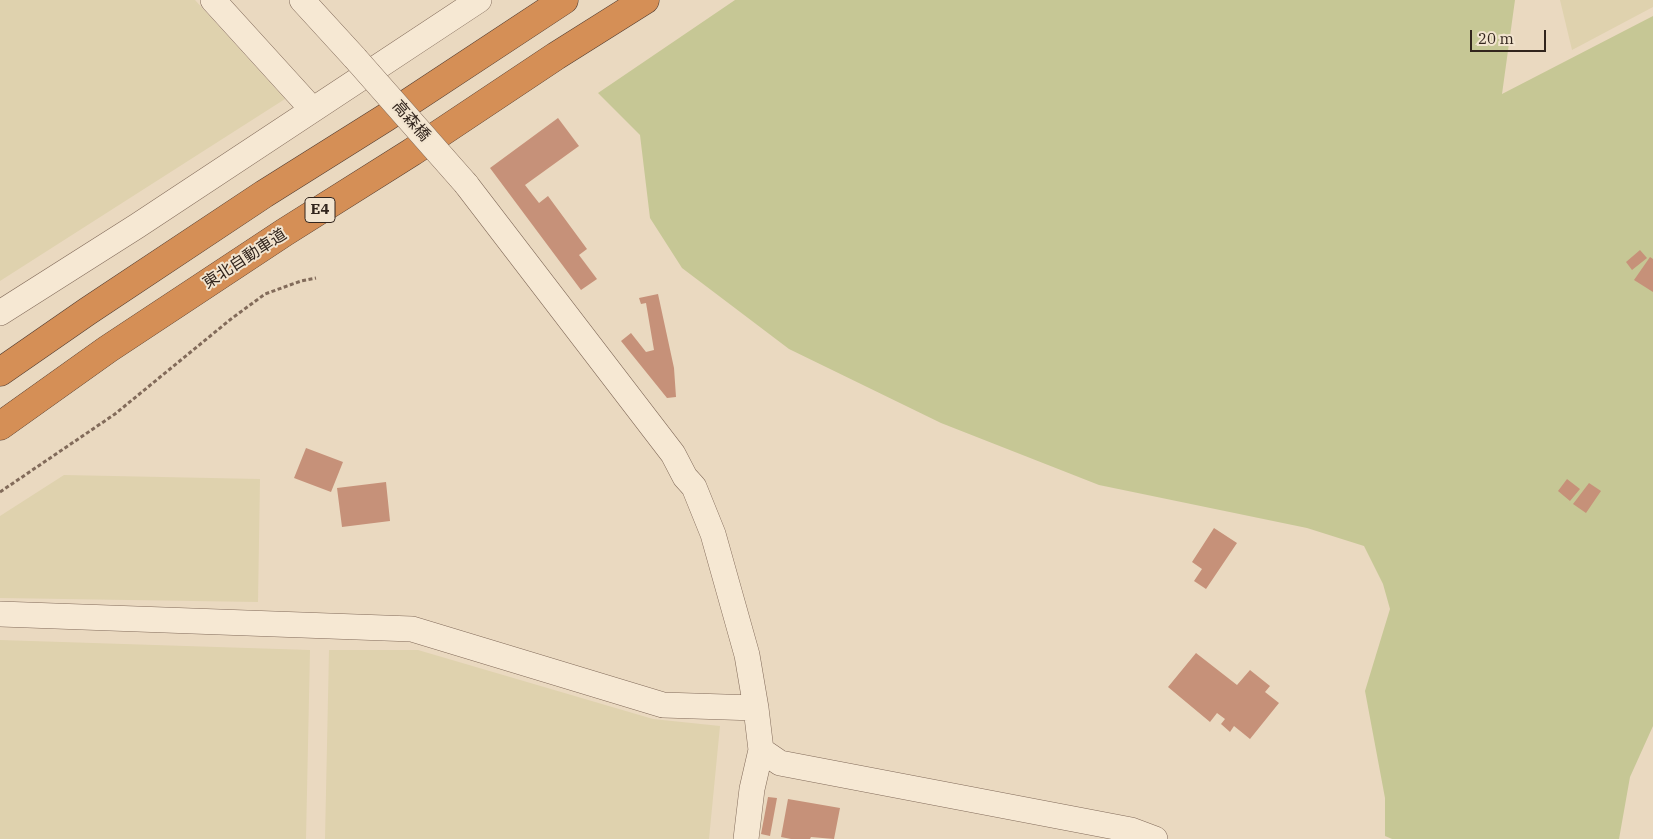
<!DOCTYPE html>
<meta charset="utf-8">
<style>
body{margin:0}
#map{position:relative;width:1653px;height:839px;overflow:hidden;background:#ead9c0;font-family:"IBM Plex Serif",serif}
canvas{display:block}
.scale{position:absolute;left:1470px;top:30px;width:76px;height:22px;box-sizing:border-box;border:2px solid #32251d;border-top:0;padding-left:6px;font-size:15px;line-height:18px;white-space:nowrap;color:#32251d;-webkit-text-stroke:4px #f2e4cf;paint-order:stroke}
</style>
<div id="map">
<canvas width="1653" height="839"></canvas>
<div class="scale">20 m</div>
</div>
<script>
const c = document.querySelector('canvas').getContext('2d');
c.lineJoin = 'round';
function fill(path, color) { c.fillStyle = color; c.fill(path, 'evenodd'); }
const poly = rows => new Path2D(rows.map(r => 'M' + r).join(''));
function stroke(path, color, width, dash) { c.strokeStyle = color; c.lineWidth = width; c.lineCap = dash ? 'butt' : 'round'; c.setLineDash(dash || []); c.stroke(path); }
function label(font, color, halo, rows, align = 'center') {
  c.font = font + ' "IBM Plex Serif","Noto Sans JP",serif'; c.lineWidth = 4; c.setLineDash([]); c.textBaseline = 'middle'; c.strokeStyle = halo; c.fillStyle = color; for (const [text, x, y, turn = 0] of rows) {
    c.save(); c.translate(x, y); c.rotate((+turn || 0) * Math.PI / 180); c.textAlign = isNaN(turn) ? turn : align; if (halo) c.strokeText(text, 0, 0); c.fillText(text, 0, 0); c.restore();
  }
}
fill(poly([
 [0,0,195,0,285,99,0,281],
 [1560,0,1653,0,1653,7,1572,50],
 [64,475,260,479,258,602,0,598,0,516],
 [0,640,310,650,306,839,0,839],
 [329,650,418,650,653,719,720,726,709,839,325,839]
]), '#dfd2ae');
fill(poly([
 [735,0,1515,0,1502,94,1653,16,1653,726,1630,777,1619,839,1392,839,1385,836,1385,798,1365,691,1390,609,1383,584,1364,546,1307,528,1099,485,941,423,789,349,682,268,650,218,640,135,598,93]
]), '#c6c795');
fill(poly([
 [558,118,579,146,525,185,539,203,548,196,587,249,579,255,597,279,581,290,490,168],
 [1640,250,1647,258,1632,270,1626,262],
 [1650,257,1653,259,1653,292,1634,280],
 [658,294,674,368,676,397,667,398,621,341,631,333,646,352,654,350,646,303,641,304,639,298],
 [306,448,343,462,331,492,294,478],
 [1567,479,1580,489,1570,501,1558,491],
 [386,482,390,521,342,527,337,488],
 [1589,483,1601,491,1586,513,1573,504],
 [1214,528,1237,543,1206,589,1194,581,1202,569,1192,562],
 [1196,653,1237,685,1250,670,1270,686,1265,692,1279,703,1250,739,1234,726,1230,732,1221,724,1225,719,1217,713,1210,722,1168,687],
 [768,797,777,798,770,836,761,834],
 [788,799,840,808,834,839,811,837,810,839,791,839,781,837]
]), '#c69179');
const minor = poly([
 [213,0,312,109],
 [302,0,355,58],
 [466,184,673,454,685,477,694,487,713,534,747,655,756,708,761,750,752,789,746,839],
 [0,313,137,226,479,0],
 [0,614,412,629,663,705,756,708],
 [761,750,780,763,1131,830,1155,839]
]);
const highway = poly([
 [0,372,88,311,264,194,385,118,564,0],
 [0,426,108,349,285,232,412,152,556,56,645,0]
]);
stroke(minor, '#826b5a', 26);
stroke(highway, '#503a2e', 29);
stroke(poly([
 [0,492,115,414,231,319,265,294,301,281,316,278]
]), '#826b5a', 3, [4, 2.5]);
stroke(minor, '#f6e8d3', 25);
stroke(highway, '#d58f56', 28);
const minorBridge = poly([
 [355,58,466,184]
]);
stroke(minorBridge, '#826b5a', 26, []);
stroke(minorBridge, '#f6e8d3', 25);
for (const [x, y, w] of [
 [320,210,30]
]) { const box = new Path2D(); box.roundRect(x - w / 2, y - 12.5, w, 25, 4); c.fillStyle = '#f2e4cf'; c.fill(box); stroke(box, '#32251d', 1); }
label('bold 15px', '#32251d', null, [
 ["E4",320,210]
]);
label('16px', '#32251d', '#f2e4cf', [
 ["高森橋",411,121,49],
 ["東北自動車道",245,259,-33]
]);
</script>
